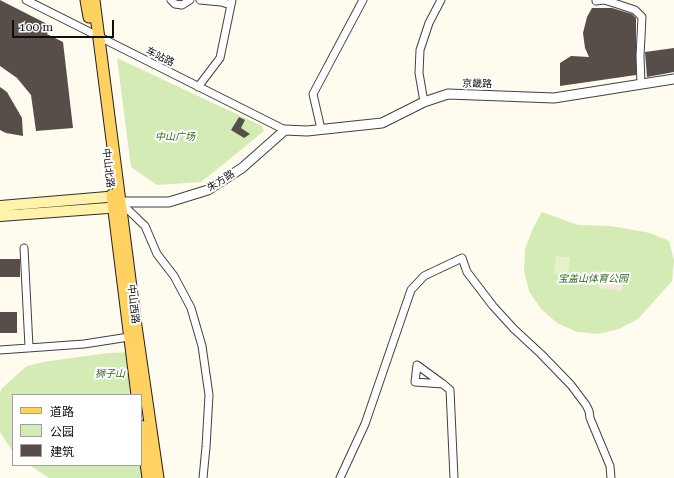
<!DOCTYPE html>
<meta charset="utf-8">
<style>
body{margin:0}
#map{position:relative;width:674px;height:478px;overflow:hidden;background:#fffbef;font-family:"Roboto Serif","Noto Sans SC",serif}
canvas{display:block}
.legend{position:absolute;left:12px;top:394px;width:130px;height:72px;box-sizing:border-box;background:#fff;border:1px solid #9f9f9f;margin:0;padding:5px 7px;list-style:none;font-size:12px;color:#0e0e0e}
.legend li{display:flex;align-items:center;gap:8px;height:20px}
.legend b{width:20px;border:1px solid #9f9f9f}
.scale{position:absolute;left:12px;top:20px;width:102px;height:18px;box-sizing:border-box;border:2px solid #0e0e0e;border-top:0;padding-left:5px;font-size:12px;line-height:14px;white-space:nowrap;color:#0e0e0e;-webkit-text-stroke:3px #fff;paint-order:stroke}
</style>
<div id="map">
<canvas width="674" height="478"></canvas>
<ul class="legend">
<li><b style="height:5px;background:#fed160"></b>道路</li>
<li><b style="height:11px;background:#d4ebb6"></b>公园</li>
<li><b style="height:11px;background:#574e4a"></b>建筑</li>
</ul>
<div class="scale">100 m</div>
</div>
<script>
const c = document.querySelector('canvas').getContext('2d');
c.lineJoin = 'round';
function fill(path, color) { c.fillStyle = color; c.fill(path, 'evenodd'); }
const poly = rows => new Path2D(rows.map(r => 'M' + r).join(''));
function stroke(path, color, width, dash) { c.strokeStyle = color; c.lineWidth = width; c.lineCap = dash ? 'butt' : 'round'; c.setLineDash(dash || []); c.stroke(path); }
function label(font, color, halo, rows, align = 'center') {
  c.font = font + ' "Roboto Serif","Noto Sans SC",serif'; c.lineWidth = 4; c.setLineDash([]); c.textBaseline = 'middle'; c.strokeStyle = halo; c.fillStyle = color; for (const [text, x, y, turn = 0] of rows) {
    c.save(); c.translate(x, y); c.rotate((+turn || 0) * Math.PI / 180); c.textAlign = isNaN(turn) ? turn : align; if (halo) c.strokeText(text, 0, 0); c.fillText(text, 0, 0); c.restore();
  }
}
fill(poly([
 [117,58,262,126,264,131,225,163,201,182,157,185,131,167],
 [542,212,578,225,611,226,650,233,669,241,674,260,672,281,638,319,619,329,598,334,577,332,557,323,541,309,529,291,524,270,525,249,533,228],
 [131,352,135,395,13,395,13,452,0,432,0,392,2,388,27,366,43,362,108,353],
 [29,465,141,465,143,478,49,478]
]), '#d4ebb6');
fill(poly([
 [556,256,570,258,568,275,554,274]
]), '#e5f2c9');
fill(poly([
 [601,271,624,274,622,291,599,288]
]), '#f0eadd');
fill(poly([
 [0,0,51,26,47,34,63,42,73,128,36,131,31,95,17,78,0,66],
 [592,8,612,8,632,14,636,18,636,75,560,86,560,63,571,56,589,57,585,48,583,33,587,17],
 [674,48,674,72,647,77,645,52],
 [0,87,7,92,22,118,23,136,6,133,0,130],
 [239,117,245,120,241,128,250,134,244,138,231,130],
 [0,259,20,259,20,277,0,277],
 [0,312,17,312,17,333,0,333]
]), '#574e4a');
const minor = poly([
 [26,0,285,130],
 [171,0,175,4,182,5,190,0],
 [200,0,221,2,231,5],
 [596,1,604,0,620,5,635,10,642,17,640,56,641,84],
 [198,87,220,58,232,0],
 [424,102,419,73,420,50,429,23,441,0],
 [321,129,313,94,363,0],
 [120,202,145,226,157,254,174,276,191,308,202,346,209,395,206,447,203,478],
 [24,248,29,347],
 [0,350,84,344,129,337],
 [443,384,415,382,417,365,443,384,450,390,454,478],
 [340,478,365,424,411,290,424,276,462,258,467,272,493,306,514,329,541,354,571,385,586,405,589,411,590,418,610,466,611,478]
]);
const tertiary = poly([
 [120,202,169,202,208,190,242,168,285,130,307,131,382,123,424,102,448,94,554,98,674,79]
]);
const secondary = poly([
 [0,206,119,196],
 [0,216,121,207]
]);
const primary = poly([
 [86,0,89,17],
 [94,0,136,326,158,478],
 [112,195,137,395],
 [141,426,148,478]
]);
stroke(minor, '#414141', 9);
stroke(tertiary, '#414141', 11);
stroke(secondary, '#303030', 12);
stroke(primary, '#1f1f1f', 13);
stroke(minor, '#fff', 7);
stroke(tertiary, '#fff', 9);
stroke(secondary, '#fff2aa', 10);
stroke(primary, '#fed160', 11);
label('10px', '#0e0e0e', '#fff', [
 ["车站路",160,57,26],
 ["京畿路",477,84,1],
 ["中山北路",108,168,83],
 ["朱方路",221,181,-32],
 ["中山西路",133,304,83]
]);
label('italic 10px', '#2e691b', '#fff', [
 ["中山广场",175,137],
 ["宝盖山体育公园",593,279],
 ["狮子山",110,374]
]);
</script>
